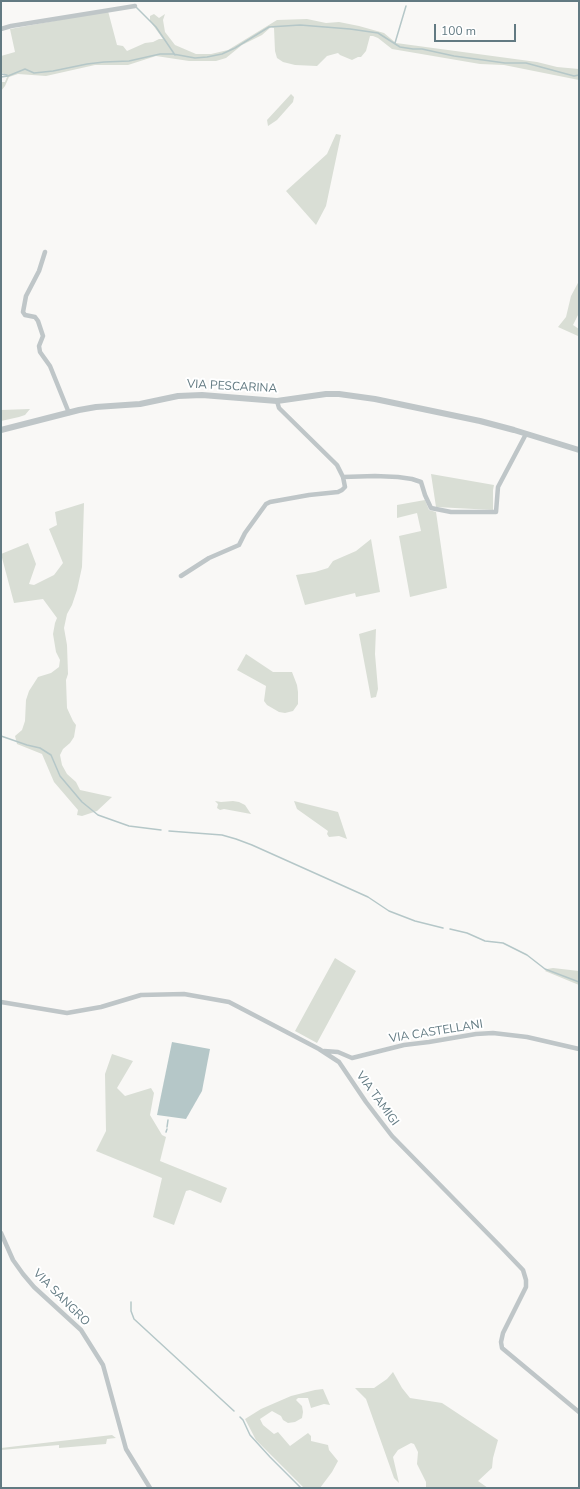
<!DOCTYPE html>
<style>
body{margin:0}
#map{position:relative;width:580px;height:1489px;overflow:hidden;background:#f9f8f6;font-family:"Nunito Sans",sans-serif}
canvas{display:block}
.frame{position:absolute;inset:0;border:2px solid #627a82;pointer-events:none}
.scale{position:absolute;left:434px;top:24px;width:82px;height:18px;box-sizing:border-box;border:2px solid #627a82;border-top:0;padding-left:5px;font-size:12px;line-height:14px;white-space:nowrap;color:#627a82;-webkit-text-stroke:3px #fff;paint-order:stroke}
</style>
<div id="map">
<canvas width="580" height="1489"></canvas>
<div class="frame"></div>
<div class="scale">100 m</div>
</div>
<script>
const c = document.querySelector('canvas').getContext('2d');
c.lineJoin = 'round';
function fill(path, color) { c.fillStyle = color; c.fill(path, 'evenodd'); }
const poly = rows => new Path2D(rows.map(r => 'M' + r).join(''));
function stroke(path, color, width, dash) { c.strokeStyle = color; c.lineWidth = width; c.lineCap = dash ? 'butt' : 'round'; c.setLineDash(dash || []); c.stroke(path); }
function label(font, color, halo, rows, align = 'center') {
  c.font = font + ' "Nunito Sans",sans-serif'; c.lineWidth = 4; c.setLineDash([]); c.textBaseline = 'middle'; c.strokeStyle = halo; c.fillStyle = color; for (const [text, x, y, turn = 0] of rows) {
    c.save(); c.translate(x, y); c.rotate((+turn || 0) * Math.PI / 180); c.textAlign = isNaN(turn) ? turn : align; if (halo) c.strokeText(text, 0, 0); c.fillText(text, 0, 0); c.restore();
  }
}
fill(poly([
 [108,11,117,45,123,46,127,51,145,43,153,42,159,39,163,39,150,21,150,16,154,14,159,18,165,14,163,20,165,32,175,45,196,54,211,54,228,50,277,20,307,19,326,23,339,22,359,26,384,33,396,43,537,62,557,67,579,69,579,80,504,65,480,64,392,49,378,38,373,36,370,36,366,51,361,57,358,57,352,60,340,55,338,53,327,56,317,66,295,65,283,62,277,58,275,51,274,28,271,27,262,35,242,45,226,58,216,61,189,61,156,56,128,65,95,65,46,76,18,74,9,77,5,86,1,91,1,82,5,82,7,77,6,75,1,72,1,56,15,52,10,29],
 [291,94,294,97,293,102,277,120,268,126,267,120],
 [336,134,341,135,326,206,316,225,286,191,327,154],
 [579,281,579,313,573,325,579,329,578,336,558,327,566,317,571,296],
 [30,409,25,415,19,417,1,421,1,410],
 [431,474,494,485,493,490,493,510,436,507],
 [425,500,429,510,436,512,447,588,410,597,399,536,421,531,417,513,397,518,397,505],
 [84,503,82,567,77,590,72,605,67,614,64,628,67,645,68,674,66,680,67,708,73,721,76,725,74,737,70,743,63,749,60,755,62,765,67,774,76,782,80,790,112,797,97,811,82,816,77,815,78,810,54,782,42,754,17,744,15,736,22,730,25,721,26,700,29,691,38,677,51,673,59,667,60,660,56,652,53,634,55,623,57,618,43,599,14,603,1,554,28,543,36,564,29,584,34,585,54,575,63,563,49,529,57,525,55,512],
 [371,539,380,592,356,597,355,593,305,605,296,575,315,572,328,568,333,561,356,551],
 [376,629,375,654,378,689,376,697,371,698,359,634],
 [246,654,273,672,292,672,297,685,298,692,298,704,293,711,285,713,279,712,267,705,264,701,266,686,237,670],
 [215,801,221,802,233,801,239,802,245,805,251,814,224,809,220,810,217,808,218,804],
 [294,801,338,812,347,839,339,836,329,837,327,834,328,831,297,809],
 [335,958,356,971,317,1043,295,1031],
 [553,968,579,971,579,985,545,971,547,969],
 [112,1054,133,1061,117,1088,125,1096,151,1088,154,1093,150,1115,162,1135,166,1137,160,1161,227,1188,221,1203,190,1190,186,1191,174,1225,153,1217,162,1178,96,1151,106,1131,105,1074],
 [393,1372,402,1388,410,1398,442,1403,498,1440,493,1458,492,1468,478,1481,488,1488,426,1488,426,1482,417,1464,418,1452,414,1444,411,1443,398,1450,393,1457,399,1483,394,1478,366,1399,355,1388,374,1388,387,1379],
 [323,1389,330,1405,324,1404,311,1408,308,1398,298,1398,296,1400,302,1406,303,1412,302,1418,295,1422,288,1423,283,1420,281,1416,272,1411,260,1419,263,1425,274,1434,278,1432,290,1446,308,1433,311,1436,311,1441,328,1445,329,1450,338,1461,332,1472,320,1488,304,1488,256,1440,245,1419,261,1409,291,1396,315,1390],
 [112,1435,116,1438,107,1439,106,1444,59,1448,59,1445,1,1450,1,1448]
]), '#d9ded5');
fill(poly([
 [172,1042,210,1049,202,1091,186,1119,157,1115]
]), '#b5c7c8');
stroke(poly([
 [136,7,156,27,175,55],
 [395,43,406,6],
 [1,74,7,75],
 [1,77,8,76,25,69,34,73,53,71,87,64,104,62,129,61,160,54,173,54,195,58,207,57,222,54,235,48,269,27,300,25,350,29,378,33,400,47,413,49,422,49,454,56,505,63,526,63,574,76,579,75],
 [1,736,27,745,40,748,51,755,60,776,82,802,98,815,129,826,161,830],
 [169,831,222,835,236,839,252,845,348,888,368,897,389,911,415,921,443,928],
 [450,929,467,933,485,941,503,943,527,955,545,969,579,982],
 [167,1127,168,1120],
 [166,1132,167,1129],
 [131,1302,131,1311,134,1319,234,1411],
 [240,1417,243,1420,250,1435,270,1457,301,1488]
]), '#b5c7c8', 1.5);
stroke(poly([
 [1,29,11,26,135,6],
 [45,252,39,271,26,296,23,312,25,315,35,317,38,321,43,336,39,346,40,352,50,366,69,413],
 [343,477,375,476,398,477,412,479,421,482,425,495,431,508,451,512,496,512,498,487,526,434],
 [181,576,209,558,239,545,245,533,266,504,270,502,309,495,338,492,342,490,345,487,343,477,337,465,279,408,277,401],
 [1,1002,67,1013,101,1007,141,995,184,994,229,1002,319,1049,339,1062,366,1102,392,1136,501,1247,523,1270,526,1280,526,1287,503,1333,501,1342,502,1348,579,1412],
 [324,1051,338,1052,352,1058,404,1045,429,1042,476,1034,493,1033,527,1037,579,1049],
 [1,1233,13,1260,23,1274,34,1287,81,1330,103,1365,126,1449,150,1488]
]), '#bfc6c8', 4.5);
stroke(poly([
 [1,430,79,410,96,407,140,404,178,396,202,395,277,401,326,394,339,394,375,399,480,421,514,430,579,450]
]), '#bfc6c8', 6);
label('12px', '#627a82', '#fff', [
 ["VIA PESCARINA",232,387,3],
 ["VIA CASTELLANI",436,1032,-9],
 ["VIA TAMIGI",377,1099,54],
 ["VIA SANGRO",61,1298,45]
]);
</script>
